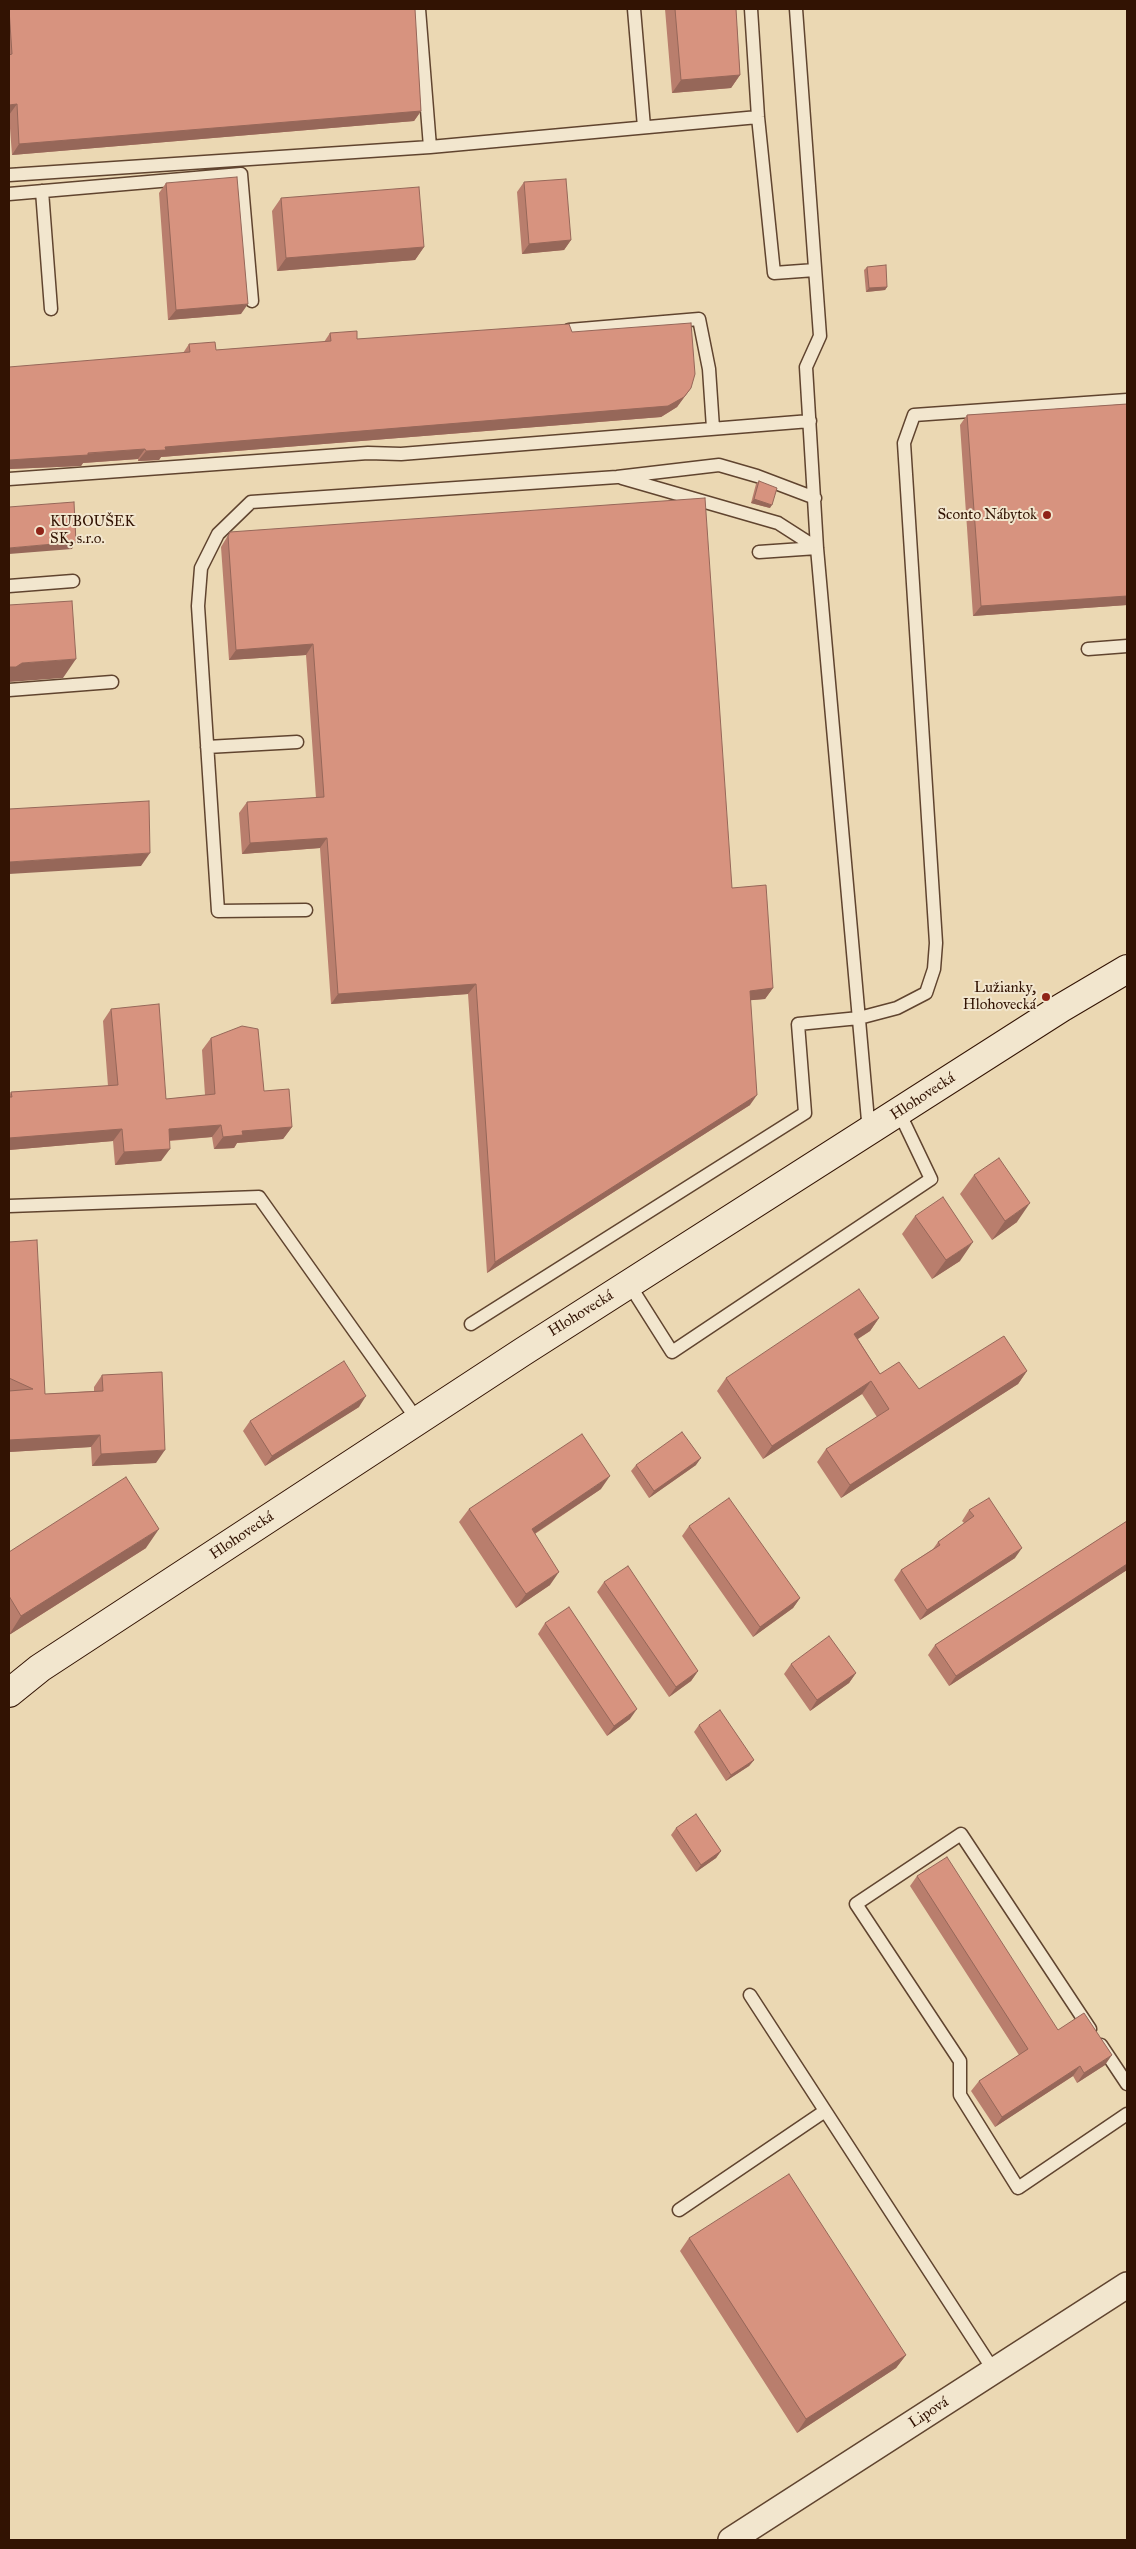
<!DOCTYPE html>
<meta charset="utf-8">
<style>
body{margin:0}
#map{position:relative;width:1136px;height:2549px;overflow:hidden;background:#ebd8b3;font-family:"IM FELL Great Primer",serif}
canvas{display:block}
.frame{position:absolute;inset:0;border:10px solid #321303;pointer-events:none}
</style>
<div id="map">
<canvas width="1136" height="2549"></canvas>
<div class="frame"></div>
</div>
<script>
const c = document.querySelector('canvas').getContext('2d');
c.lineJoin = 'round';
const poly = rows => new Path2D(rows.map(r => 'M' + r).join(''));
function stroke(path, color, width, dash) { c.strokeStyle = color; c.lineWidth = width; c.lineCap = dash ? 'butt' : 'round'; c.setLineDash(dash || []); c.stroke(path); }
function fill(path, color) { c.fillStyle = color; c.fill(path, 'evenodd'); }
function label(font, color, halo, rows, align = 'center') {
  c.font = font + ' "IM FELL Great Primer",serif'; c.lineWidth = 4; c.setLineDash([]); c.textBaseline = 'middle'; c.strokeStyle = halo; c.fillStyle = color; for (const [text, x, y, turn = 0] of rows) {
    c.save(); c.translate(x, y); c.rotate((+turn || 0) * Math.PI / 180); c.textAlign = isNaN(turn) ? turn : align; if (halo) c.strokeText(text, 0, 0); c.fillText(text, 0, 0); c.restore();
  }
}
const lane = poly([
 [419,9,430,147],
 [634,9,644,127],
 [751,9,758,117,774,273,815,270],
 [796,9,820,336,806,367,817,548,869,1132],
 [9,175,430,147,758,117],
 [42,191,51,309],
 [9,194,241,174,252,301],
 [569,330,699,319,709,369,713,428],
 [622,478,778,523,817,548],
 [9,479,368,453,401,454,810,421],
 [759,552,817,548],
 [9,586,73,581],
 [1088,649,1127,646],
 [9,690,112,682],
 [207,747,297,742],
 [306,910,218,911,198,606,201,568,218,534,251,502,617,477,719,465,757,476,815,498],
 [9,1206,259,1197,418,1421],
 [629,1284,672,1352,931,1179,899,1112],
 [471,1324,805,1113,798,1024,859,1018,897,1008,926,993,934,969,936,943,904,443,914,415,1127,400],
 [750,1995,994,2371],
 [1090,2029,961,1834,856,1904,960,2061,960,2095,1018,2188,1127,2114],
 [1101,2045,1127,2084],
 [679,2210,825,2111]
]);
const street = poly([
 [731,2540,1127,2285]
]);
const secondary = poly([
 [9,1693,40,1668,524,1351,1061,1008,1127,969]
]);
stroke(lane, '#60442f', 15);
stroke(street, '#60442f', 28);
stroke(secondary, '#321303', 30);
stroke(lane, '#f2e6ce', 12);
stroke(street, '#f2e6ce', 25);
stroke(secondary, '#f2e6ce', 28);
fill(poly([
 [9,9,421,111,414,121,12,155,9,115],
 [665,9,736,9,740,75,731,88,672,93],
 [524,182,571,240,564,250,522,254,517,192],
 [166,183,241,314,168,320,159,193],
 [281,198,424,247,415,260,277,271,272,211],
 [867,267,887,287,885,290,866,292,864,270],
 [572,332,691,388,677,407,661,417,161,457,159,460,138,461,138,459,83,463,81,466,9,469,183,353,189,344,216,350,324,342,330,333,357,339],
 [1127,404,1127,605,973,616,960,425,967,415],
 [759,481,770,508,751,503,756,484],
 [230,532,732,888,773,988,765,999,750,1000,750,1105,487,1273,468,994,331,1004,320,848,242,854,239,813,247,802,316,798,306,655,229,660,221,547],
 [111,1009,166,1099,205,1095,202,1050,211,1038,264,1091,292,1127,283,1139,237,1143,234,1148,214,1149,212,1137,170,1141,161,1161,115,1165,113,1141,9,1150,9,1096,11,1092,108,1086,103,1021],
 [974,1175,1017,1222,992,1240,960,1194],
 [915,1216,960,1261,932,1279,902,1234],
 [9,1242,45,1394,94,1391,94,1387,102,1375,156,1463,92,1466,91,1447,9,1452],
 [879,1318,870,1331,858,1339,880,1374,919,1389,1027,1371,1018,1384,841,1498,817,1462,826,1449,877,1417,862,1394,763,1459,717,1391,726,1378],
 [359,1407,265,1466,243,1431,250,1421],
 [636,1465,696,1465,649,1498,631,1471],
 [601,1489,535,1534,550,1585,516,1608,459,1522,469,1509],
 [969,1510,1015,1558,920,1620,894,1580,901,1570,933,1549,938,1542,964,1523,962,1521],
 [1127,1521,1127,1570,949,1686,928,1655,935,1645],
 [689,1526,800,1598,793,1608,753,1637,682,1536],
 [146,1548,9,1635,9,1552],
 [604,1582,698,1671,691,1681,669,1697,597,1592],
 [545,1623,630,1719,607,1736,538,1634],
 [791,1664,856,1673,849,1683,810,1711,784,1674],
 [699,1725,754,1760,749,1766,726,1781,694,1732],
 [676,1828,721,1851,716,1858,696,1872,671,1835],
 [917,1876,1058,2030,1105,2065,1077,2083,1073,2076,995,2127,971,2091,979,2081,1019,2055,910,1886],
 [689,2238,906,2355,896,2368,797,2433,680,2251]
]), '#b97e6d');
fill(poly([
 [740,75,731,88,672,93,681,80],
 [17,104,9,115,9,105],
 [421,111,414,121,12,155,19,144],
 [571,240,564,250,522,254,529,244],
 [424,247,415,260,277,271,286,258],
 [887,287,885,290,866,292,869,288],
 [248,304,241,314,168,320,176,310],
 [691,388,677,407,661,417,161,457,159,460,138,461,146,451,165,447],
 [145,449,138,459,83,463,81,466,9,469,9,460],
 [754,499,772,505,770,508,751,503],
 [76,542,72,549,9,554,9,548],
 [1127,596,1127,605,973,616,981,606],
 [313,644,306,655,229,660,236,650],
 [76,659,63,678,9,682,9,667,22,663],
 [327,838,320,848,242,854,250,843],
 [150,853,141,866,9,874,9,862],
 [476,984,468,994,331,1004,338,994],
 [773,988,765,999,742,1001,750,991],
 [757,1095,750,1105,487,1273,495,1262],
 [221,1125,212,1137,160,1141,169,1129],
 [292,1127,283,1139,237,1143,234,1148,214,1149,223,1137,242,1131],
 [122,1129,113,1141,9,1150,9,1138],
 [170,1149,161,1161,115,1165,124,1152],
 [1030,1203,1017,1222,992,1240,1005,1221],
 [973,1242,960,1261,932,1279,946,1260],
 [879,1318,870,1331,845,1347,854,1334],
 [1027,1371,1018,1384,841,1498,850,1485],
 [871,1381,862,1394,763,1459,772,1446],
 [366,1396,359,1407,265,1466,272,1456],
 [100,1435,91,1447,9,1452,9,1440],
 [165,1450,156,1463,92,1466,101,1454],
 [701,1458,696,1465,649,1498,654,1491],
 [610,1476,601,1489,522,1542,532,1529],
 [159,1529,146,1548,9,1635,21,1616],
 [1022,1548,1015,1558,920,1620,927,1610],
 [1127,1564,1127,1570,949,1686,956,1676],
 [559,1572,550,1585,516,1608,526,1594],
 [800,1598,793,1608,753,1637,760,1627],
 [698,1671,691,1681,669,1697,676,1687],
 [856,1673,849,1683,810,1711,817,1700],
 [637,1709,630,1719,607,1736,614,1726],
 [754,1760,749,1766,726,1781,731,1775],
 [721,1851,716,1858,696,1872,701,1865],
 [1112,2055,1105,2065,1077,2083,1084,2073],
 [1080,2066,1073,2076,995,2127,1002,2117],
 [906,2355,896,2368,797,2433,806,2419]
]), '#966759');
const building = poly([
 [9,9,415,9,421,111,19,144,17,104,9,105,9,55,12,54,9,9],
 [675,9,736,9,740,75,681,80,675,9],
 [237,177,248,304,176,310,166,183,237,177],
 [566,179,571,240,529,244,524,182,566,179],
 [419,187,424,247,286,258,281,198,419,187],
 [886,265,887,287,869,288,867,267,886,265],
 [691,323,695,374,691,388,684,397,668,406,165,447,166,450,146,451,145,449,88,453,88,455,9,460,9,367,190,352,189,344,215,342,216,350,331,341,330,333,357,331,357,339,569,324,572,332,691,323],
 [1127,404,1127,596,981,606,967,415,1127,404],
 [759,481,777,488,772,505,754,499,759,481],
 [705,498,732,888,766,885,773,988,750,991,757,1095,495,1262,476,984,338,994,327,838,250,843,247,802,324,797,313,644,236,650,228,536,230,532,705,498],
 [74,502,76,542,9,548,9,507,74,502],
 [72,601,76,659,22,663,16,667,9,667,9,605,72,601],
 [149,801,150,853,9,862,9,809,149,801],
 [159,1004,166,1099,215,1094,211,1038,242,1026,258,1029,264,1091,289,1089,292,1127,242,1131,243,1135,223,1137,221,1125,169,1129,170,1149,124,1152,122,1129,9,1138,9,1097,12,1097,11,1092,118,1085,111,1009,159,1004],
 [999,1158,1030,1203,1005,1221,974,1175,999,1158],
 [943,1197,973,1242,946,1260,915,1216,943,1197],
 [37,1240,45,1394,103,1391,102,1375,162,1372,165,1450,101,1454,100,1435,9,1440,9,1391,33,1389,9,1378,9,1242,37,1240],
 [859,1289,879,1318,854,1334,880,1374,899,1362,919,1389,1004,1336,1027,1371,850,1485,826,1449,889,1409,871,1381,772,1446,726,1378,859,1289],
 [344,1361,366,1396,272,1456,250,1421,344,1361],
 [682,1432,701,1458,654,1491,636,1465,682,1432],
 [582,1434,610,1476,532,1529,559,1572,526,1594,469,1509,582,1434],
 [126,1477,159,1529,21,1616,9,1596,9,1552,126,1477],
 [729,1498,800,1598,760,1627,689,1526,729,1498],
 [989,1498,1022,1548,927,1610,901,1570,940,1545,938,1542,974,1516,969,1510,989,1498],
 [1127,1521,1127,1564,956,1676,935,1645,1127,1521],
 [628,1566,698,1671,676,1687,604,1582,628,1566],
 [569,1607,637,1709,614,1726,545,1623,569,1607],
 [829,1636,856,1673,817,1700,791,1664,829,1636],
 [720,1710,754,1760,731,1775,699,1725,720,1710],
 [696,1814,721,1851,701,1865,676,1828,696,1814],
 [947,1857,1058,2030,1084,2013,1112,2055,1084,2073,1080,2066,1002,2117,979,2081,1028,2049,917,1876,947,1857],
 [789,2174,906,2355,806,2419,689,2238,789,2174]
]);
fill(building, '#d7937f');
stroke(building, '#966759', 1);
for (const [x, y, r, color] of [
 [1047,515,5,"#8f2418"],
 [40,531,5,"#8f2418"],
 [1046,997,5,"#8f2418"]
]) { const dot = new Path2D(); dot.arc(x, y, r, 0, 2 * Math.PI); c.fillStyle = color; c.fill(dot); stroke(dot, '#f2e6ce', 2); }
label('15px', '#321303', '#f2e6ce', [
 ["Sconto Nábytok",1037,515],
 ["KUBOUŠEK",50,522,"left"],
 ["SK, s.r.o.",50,539,"left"],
 ["Lužianky,",1036,988],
 ["Hlohovecká",1036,1005]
], 'right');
label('15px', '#321303', '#f2e6ce', [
 ["Hlohovecká",923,1097,-33],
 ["Hlohovecká",581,1314,-32],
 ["Hlohovecká",242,1536,-34],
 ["Lipová",929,2413,-33]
]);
</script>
